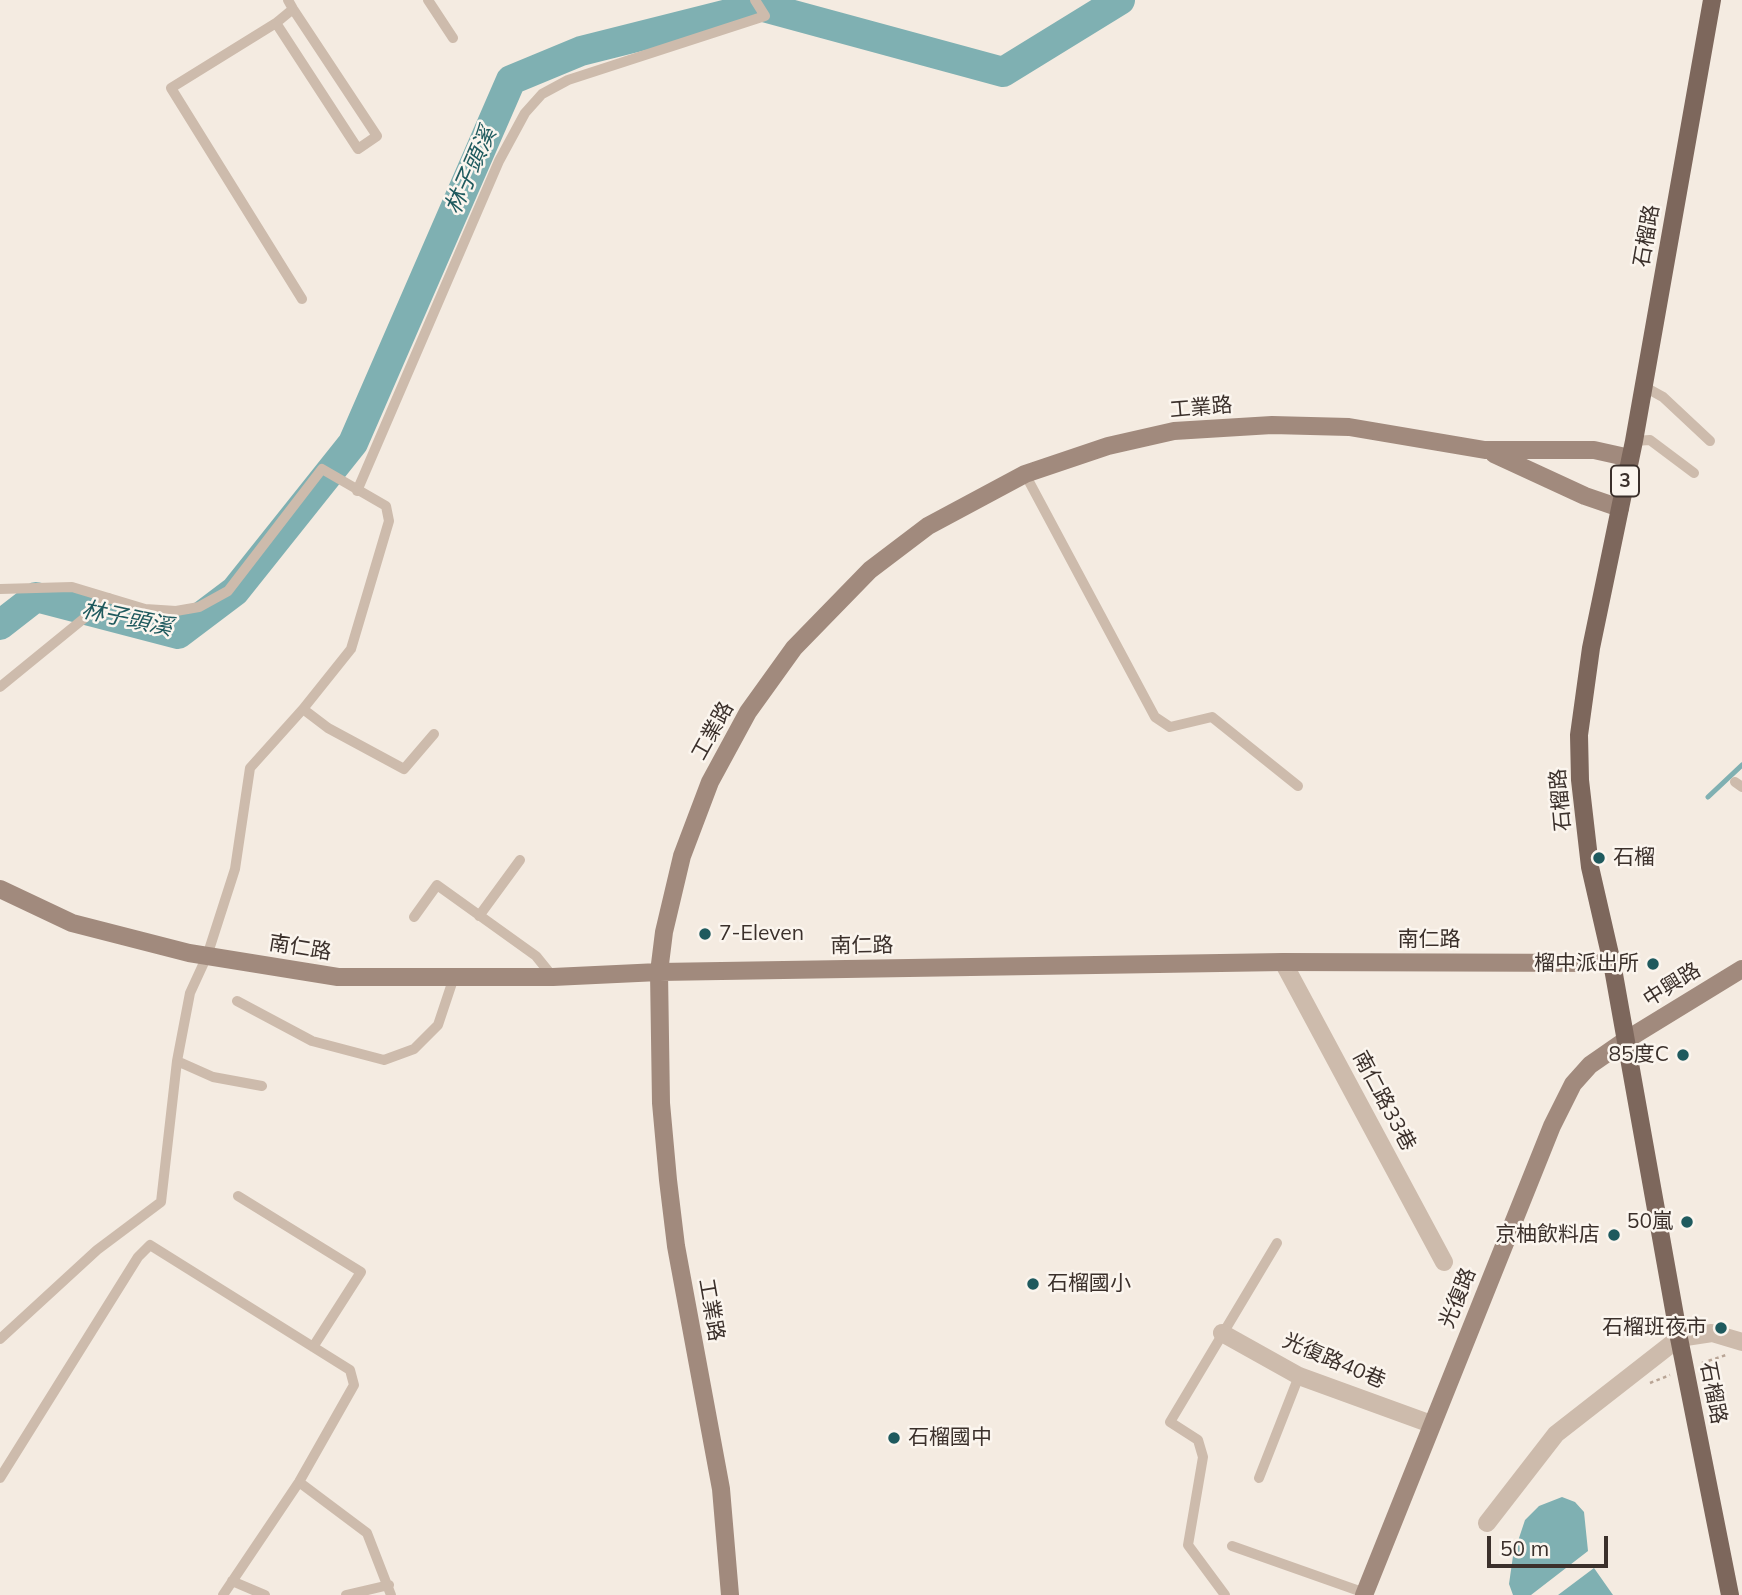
<!DOCTYPE html>
<meta charset="utf-8">
<style>
body{margin:0}
#map{position:relative;width:1742px;height:1595px;overflow:hidden;background:#f4ebe1;font-family:Mulish,sans-serif}
canvas{display:block}
.scale{position:absolute;left:1487px;top:1536px;width:121px;height:32px;box-sizing:border-box;border:4px solid #3b302b;border-top:0;padding-left:9px;font-size:21px;line-height:24px;white-space:nowrap;color:#3b302b;-webkit-text-stroke:5px #fbf5ee;paint-order:stroke}
</style>
<div id="map">
<canvas width="1742" height="1595"></canvas>
<div class="scale">50 m</div>
</div>
<script>
const c = document.querySelector('canvas').getContext('2d');
c.lineJoin = 'round';
function fill(path, color) { c.fillStyle = color; c.fill(path, 'evenodd'); }
const poly = rows => new Path2D(rows.map(r => 'M' + r).join(''));
function stroke(path, color, width, dash) { c.strokeStyle = color; c.lineWidth = width; c.lineCap = dash ? 'butt' : 'round'; c.setLineDash(dash || []); c.stroke(path); }
function label(font, color, halo, rows, align = 'center') {
  c.font = font + ' Mulish,"Noto Sans TC",sans-serif'; c.lineWidth = 5; c.setLineDash([]); c.textBaseline = 'middle'; c.strokeStyle = halo; c.fillStyle = color; for (const [text, x, y, turn = 0] of rows) {
    c.save(); c.translate(x, y); c.rotate((+turn || 0) * Math.PI / 180); c.textAlign = isNaN(turn) ? turn : align; if (halo) c.strokeText(text, 0, 0); c.fillText(text, 0, 0); c.restore();
  }
}
fill(poly([
 [1562,1497,1575,1502,1584,1512,1588,1551,1531,1595,1513,1595,1509,1584,1513,1556,1525,1520,1539,1506],
 [1594,1568,1613,1595,1558,1595]
]), '#7fb0b2');
stroke(poly([
 [1708,797,1742,765]
]), '#7fb0b2', 5);
stroke(poly([
 [0,625,36,597,178,634,235,591,353,443,511,80,581,51,760,6,1003,72,1120,0]
]), '#7fb0b2', 30);
stroke(poly([
 [1702,1363,1726,1355],
 [1650,1383,1670,1375]
]), '#b9a596', 2.5, [3.5, 3.5]);
stroke(poly([
 [288,0,293,9,377,136,358,149,276,23,293,9],
 [428,0,453,38],
 [276,23,171,88,302,299],
 [1643,386,1663,397,1710,441],
 [1634,441,1650,440,1694,473],
 [1025,474,1155,717,1170,727,1212,717,1298,786],
 [357,491,499,161,525,113,542,94,568,80,765,16,755,0],
 [0,589,72,587,145,609,176,611,199,607,228,591,322,469,386,506,389,521,351,649,303,709,250,768,235,869,207,956,190,993,177,1061,161,1202,97,1250,0,1339],
 [0,687,109,598],
 [303,709,328,728,404,769,434,734],
 [1735,782,1742,787],
 [479,916,520,860],
 [414,917,437,885,536,956,553,977],
 [237,1001,312,1041,384,1060,414,1049,438,1025,454,977],
 [177,1061,213,1077,262,1086],
 [238,1196,361,1272,313,1347],
 [0,1478,138,1257,150,1245,350,1370,354,1385,299,1482,223,1595],
 [1259,1478,1299,1376],
 [299,1482,367,1533,391,1595],
 [1232,1546,1365,1593],
 [232,1581,265,1595],
 [346,1595,389,1585],
 [1225,1595,1188,1545,1203,1457,1198,1440,1170,1422,1277,1243]
]), '#cdbbac', 10);
stroke(poly([
 [1283,962,1444,1262],
 [1222,1333,1299,1376,1431,1424],
 [1487,1523,1556,1434,1679,1338,1712,1333,1742,1342]
]), '#cdbbac', 18);
stroke(poly([
 [1494,454,1585,496,1620,508],
 [0,889,72,923,189,953,338,977,553,977,659,972,1283,962,1612,963],
 [730,1595,721,1489,676,1246,668,1180,661,1103,659,972,664,932,682,856,710,782,748,712,794,648,870,570,928,526,1025,474,1108,446,1174,431,1272,425,1349,427,1485,450,1594,450,1630,458],
 [1364,1595,1552,1126,1573,1084,1590,1065,1626,1040,1742,969]
]), '#a18a7d', 18);
stroke(poly([
 [1712,0,1634,441,1591,648,1579,735,1580,780,1590,867,1612,963,1679,1338,1730,1595]
]), '#7d675c', 18);
for (const [x, y, r, color] of [
 [1599,858,7,"#1f5a5e"],
 [705,934,7,"#1f5a5e"],
 [1653,964,7,"#1f5a5e"],
 [1683,1055,7,"#1f5a5e"],
 [1687,1222,7,"#1f5a5e"],
 [1614,1235,7,"#1f5a5e"],
 [1033,1284,7,"#1f5a5e"],
 [1721,1328,7,"#1f5a5e"],
 [894,1438,7,"#1f5a5e"]
]) { const dot = new Path2D(); dot.arc(x, y, r, 0, 2 * Math.PI); c.fillStyle = color; c.fill(dot); stroke(dot, '#fbf5ee', 2.5); }
for (const [x, y, w] of [
 [1625,481,28]
]) { const box = new Path2D(); box.roundRect(x - w / 2, y - 15.5, w, 31, 5); c.fillStyle = '#fbf5ee'; c.fill(box); stroke(box, '#3b302b', 2); }
label('bold 19px', '#3b302b', null, [
 ["3",1625,481]
]);
label('21px', '#3b302b', '#fbf5ee', [
 ["石榴路",1647,236,-80],
 ["工業路",1201,408,-5],
 ["工業路",713,731,-61],
 ["石榴路",1561,800,-95],
 ["南仁路",1429,940],
 ["南仁路",862,946,-1],
 ["南仁路",300,948,9],
 ["中興路",1672,985,-32],
 ["南仁路33巷",1384,1101,62],
 ["光復路",1458,1298,-68],
 ["工業路",711,1310,80],
 ["光復路40巷",1334,1361,23],
 ["石榴路",1713,1393,79]
]);
label('21px', '#3b302b', '#fbf5ee', [
 ["石榴",1613,858,"left"],
 ["7-Eleven",719,934,"left"],
 ["榴中派出所",1639,964],
 ["85度C",1669,1055],
 ["50嵐",1673,1222],
 ["京柚飲料店",1600,1235],
 ["石榴國小",1047,1284,"left"],
 ["石榴班夜市",1707,1328],
 ["石榴國中",908,1438,"left"]
], 'right');
label('italic 23px', '#1f5a5e', '#fbf5ee', [
 ["林子頭溪",471,171,-66],
 ["林子頭溪",127,619,12]
]);
</script>
